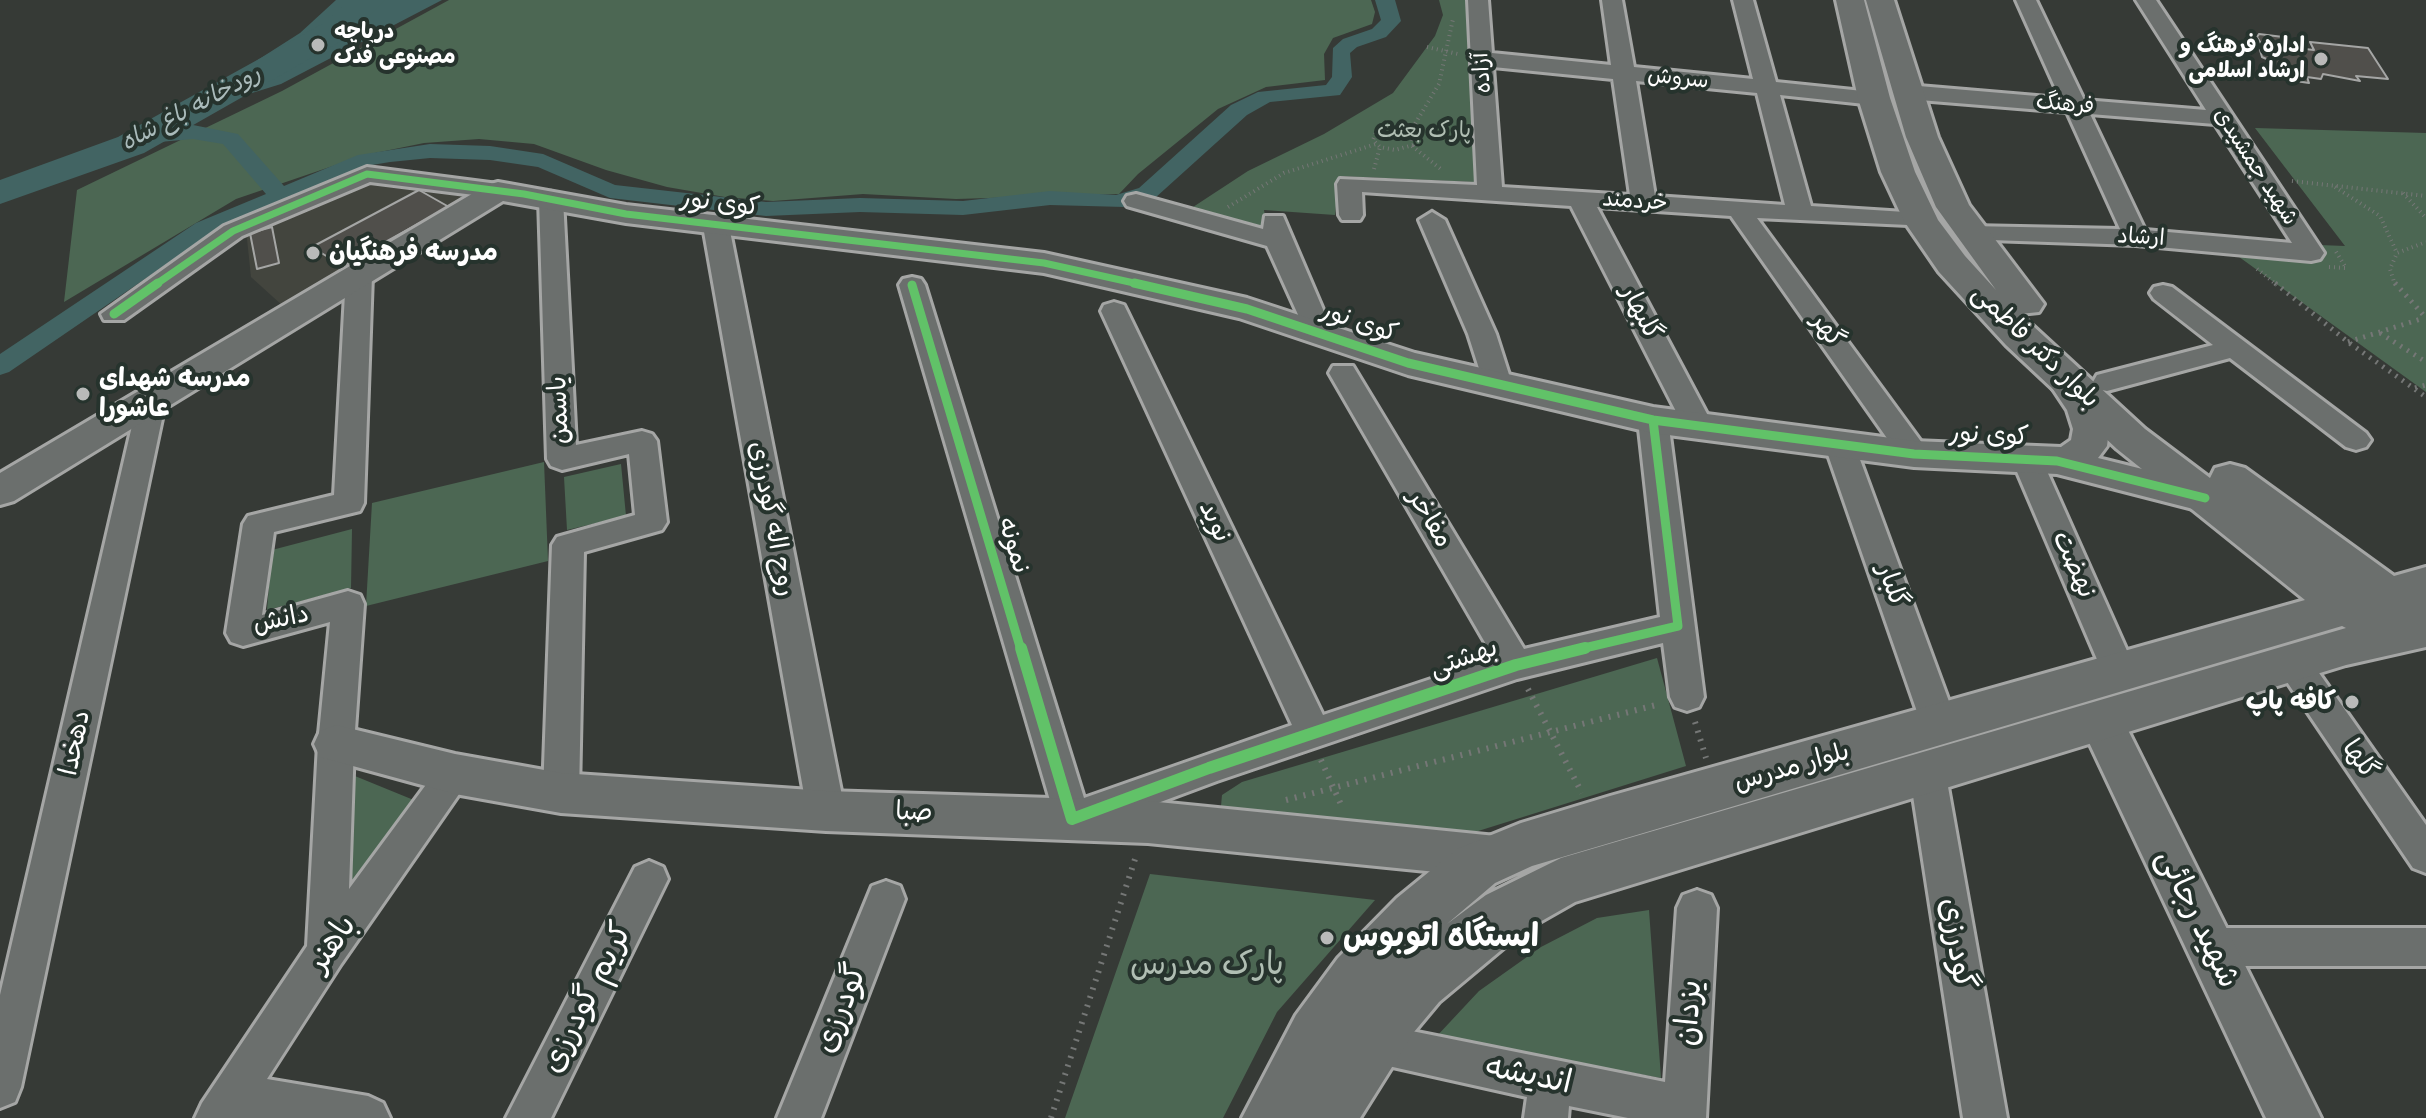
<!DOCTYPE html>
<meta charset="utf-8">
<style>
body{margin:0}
canvas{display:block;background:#363a36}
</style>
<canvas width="2426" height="1118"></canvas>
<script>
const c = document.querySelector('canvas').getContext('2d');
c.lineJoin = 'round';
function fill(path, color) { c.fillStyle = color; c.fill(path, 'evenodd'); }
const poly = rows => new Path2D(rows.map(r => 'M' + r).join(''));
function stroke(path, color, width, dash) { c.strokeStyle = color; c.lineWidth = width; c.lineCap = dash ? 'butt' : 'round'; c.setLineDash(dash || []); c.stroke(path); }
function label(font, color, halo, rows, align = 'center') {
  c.font = font + ' "Balsamiq Sans","Playpen Sans Arabic",sans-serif'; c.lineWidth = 8; c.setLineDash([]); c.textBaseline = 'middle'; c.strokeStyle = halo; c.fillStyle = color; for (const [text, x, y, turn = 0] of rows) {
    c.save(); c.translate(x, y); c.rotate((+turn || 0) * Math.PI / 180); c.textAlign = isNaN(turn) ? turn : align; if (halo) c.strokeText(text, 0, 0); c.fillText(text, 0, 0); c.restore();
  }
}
fill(poly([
 [373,179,478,191,449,213,283,306,251,277,246,229]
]), '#43453e');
fill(poly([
 [449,0,1371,0,1375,12,1372,24,1333,38,1324,54,1325,80,1266,87,1218,109,1138,174,1119,194,956,199,863,194,773,201,725,197,667,187,606,170,534,144,479,139,424,143,365,155,236,199,64,302,77,190,282,91],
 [1439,0,1468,0,1473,61,1474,182,1339,176,1335,215,1264,210,1268,233,1190,209,1248,171,1324,134,1393,93,1435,36,1443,15],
 [2255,128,2426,133,2426,392,2217,241,2345,246],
 [544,462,548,561,366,606,372,503],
 [621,464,626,516,567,530,564,477],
 [352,529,351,588,267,610,272,550],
 [1657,658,1686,766,1459,837,1220,817,1222,795,1242,782],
 [350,774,421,803,347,902],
 [1150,874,1375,900,1277,1012,1223,1118,1065,1118],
 [1649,910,1661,1078,1436,1037,1479,991,1541,947,1597,918]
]), '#4c6753');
fill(poly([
 [336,0,442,0,281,84,252,93,220,84,300,33]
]), '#426463');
fill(poly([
 [1375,0,1395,0,1401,21,1386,37,1357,47,1350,53,1352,77,1340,95,1270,102,1247,115,1155,198,1125,207,1050,205,963,215,860,212,766,216,610,198,538,167,490,160,430,158,390,162,372,165,212,233,9,372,0,375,0,354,196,223,266,194,223,144,193,139,148,143,140,141,137,136,140,131,193,125,238,134,284,186,358,155,430,144,490,146,543,154,615,185,766,202,860,198,963,201,1050,191,1116,195,1139,188,1231,105,1258,92,1326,85,1332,77,1333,48,1343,39,1372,29,1381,20,1375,0]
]), '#426463');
fill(poly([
 [350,0,385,0,348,37,144,153,0,204,0,180,118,137,324,23,350,0]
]), '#426463');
const building = poly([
 [2259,34,2283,37,2287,43,2302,45,2305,49,2314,50,2310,42,2368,48,2388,79,2356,76,2360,81,2323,74,2321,79,2307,77,2309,83,2289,80,2280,76,2273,62,2262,57,2260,50,2265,50,2257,37,2259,34],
 [419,190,449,207,342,266,312,247,419,190],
 [272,227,279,263,257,269,250,233,272,227]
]);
fill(building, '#504f4b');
stroke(building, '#a5a6a5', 2);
const minor = poly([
 [1468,0,1488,0,1492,53,1611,65,1602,0,1622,0,1634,67,1753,79,1733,0,1753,0,1776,82,1882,93,1885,98,1882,103,1874,105,1780,95,1811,206,1921,213,1930,216,1934,221,1930,226,1757,218,1925,447,1929,454,1925,461,1914,465,1903,461,1731,216,1597,207,1714,427,1709,434,1699,437,1689,434,1684,427,1571,206,1362,192,1363,215,1360,220,1342,220,1339,215,1337,184,1340,179,1477,185,1468,0],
 [1493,67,1613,79,1630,195,1502,187,1493,67],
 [1636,81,1757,93,1785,205,1655,196,1636,81],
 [2016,0,2036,0,2084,100,2206,110,2136,0,2156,0,2324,253,2320,259,2311,261,2136,245,1961,239,1957,234,1970,226,2120,229,2067,112,1907,99,1896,92,1907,85,2060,98,2016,0],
 [2090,114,2215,124,2292,243,2145,230,2090,114],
 [367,167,498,184,510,191,498,198,370,182,242,236,124,320,104,320,101,314,224,226,367,167],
 [551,192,563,199,576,445,642,431,652,434,657,441,667,522,662,530,584,552,579,793,574,804,561,809,548,804,543,793,552,545,557,537,635,515,629,454,562,470,551,466,547,459,539,199,551,192],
 [1136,194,1263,229,1265,216,1283,216,1333,333,1329,339,1309,339,1267,246,1127,206,1124,201,1127,196,1136,194],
 [1432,212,1445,220,1496,334,1512,384,1508,391,1488,391,1484,384,1468,334,1419,220,1432,212],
 [716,218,729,226,845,811,839,823,826,827,813,823,807,811,703,226,716,218],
 [359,267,368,269,372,275,364,503,360,511,274,532,262,615,348,591,360,595,364,604,354,744,349,889,442,763,455,758,468,763,473,774,341,964,267,1079,368,1096,383,1103,390,1118,195,1118,202,1103,307,946,318,744,330,622,243,646,231,642,226,633,243,524,248,516,334,495,346,275,350,269,359,267],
 [912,277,921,279,925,285,1084,798,1292,725,1101,311,1104,305,1114,302,1124,305,1127,311,1323,715,1494,658,1329,373,1333,366,1353,366,1524,649,1660,617,1638,420,1643,413,1653,410,1663,413,1668,420,1704,697,1699,707,1687,711,1675,707,1670,697,1663,643,1517,679,1217,781,1072,835,1059,831,899,285,903,279,912,277],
 [2163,285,2172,287,2366,433,2371,440,2366,447,2356,450,2346,447,2230,358,2107,391,2097,389,2093,382,2097,375,2213,345,2154,299,2150,293,2154,287,2163,285],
 [152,390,162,393,166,400,21,1087,15,1102,0,1108,0,995,138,400,142,393,152,390],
 [1840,436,1850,439,1855,446,1958,726,1953,736,1940,741,1927,736,1922,726,1825,446,1830,439,1840,436],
 [2027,449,2038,453,2042,460,2136,671,2131,681,2119,685,2107,681,2102,671,2012,460,2016,453,2027,449],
 [2293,649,2305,653,2426,825,2426,873,2413,868,2281,673,2276,663,2281,653,2293,649],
 [1927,754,1940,759,1945,770,2007,1118,1963,1118,1909,770,1914,759,1927,754],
 [649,861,663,867,668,879,551,1118,506,1118,635,867,649,861],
 [886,881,900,886,905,899,821,1118,777,1118,872,886,886,881],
 [1697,890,1711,895,1717,908,1706,1118,1628,1118,1569,1106,1568,1118,1524,1118,1527,1097,1357,1059,1351,1044,1357,1029,1372,1023,1665,1082,1677,908,1683,895,1697,890],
 [2211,928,2426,928,2426,966,2211,966,2197,960,2191,947,2197,934,2211,928]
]);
const tertiary = poly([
 [498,182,626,205,1044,253,1247,298,1415,353,1653,407,1914,441,2061,447,2071,440,2073,429,2067,410,2045,377,2051,369,2063,365,2075,369,2103,409,2109,429,2107,446,2098,458,2219,488,2224,498,2219,508,2205,512,2057,474,1914,467,1653,433,1408,375,1239,318,1044,273,626,223,503,201,14,501,0,505,0,473,487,185,498,182],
 [2100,701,2116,706,2321,1118,2266,1118,2078,719,2084,706,2100,701],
 [336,725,455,754,561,773,826,791,1148,801,1496,836,1513,842,1520,857,1513,872,1496,878,1148,843,826,831,561,813,455,794,320,757,314,744,320,731,336,725]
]);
const secondary = poly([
 [1836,0,1864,0,1890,98,1915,172,1938,220,1965,256,1996,290,1936,207,1906,137,1866,0,1894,0,1938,137,1969,205,2044,304,2039,312,2020,314,2145,429,2210,478,2215,468,2230,464,2245,468,2394,576,2426,567,2426,647,2346,665,1575,902,1524,931,1439,1002,1414,1032,1360,1118,1242,1118,1296,1015,1338,958,1397,898,1457,849,1521,823,1610,796,2305,600,2117,449,2006,345,1939,272,1904,221,1881,172,1858,98,1836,0],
 [2342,626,2346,628,1561,858,1486,895,1447,924,1495,883,1532,866,2342,626]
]);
stroke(minor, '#a5a6a5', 6);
stroke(tertiary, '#a5a6a5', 6);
stroke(secondary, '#a5a6a5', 6);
stroke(poly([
 [1427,47,1458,54],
 [1395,127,1412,133,1413,145,1395,150,1380,147,1373,140,1377,130,1395,127],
 [1410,132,1439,84,1453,19],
 [1412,146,1442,170],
 [1374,169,1380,147],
 [2292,181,2426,196],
 [2335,187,2380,216,2397,253],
 [2403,193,2426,218],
 [1228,207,1284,173,1376,144],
 [2329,267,2346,268,2335,250],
 [2257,269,2277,285],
 [2395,285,2390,269,2397,253,2426,242]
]), '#757776', 4, [1, 4]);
stroke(poly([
 [2275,283,2348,342,2426,397],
 [2395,283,2426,318],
 [2380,333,2426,362],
 [2348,342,2424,318],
 [2415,388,2426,385]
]), '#757776', 5, [2, 6]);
stroke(poly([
 [1528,689,1582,793],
 [1695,722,1706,758],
 [1321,760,1343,809],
 [1286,800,1660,704],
 [1051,1118,1137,853]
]), '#757776', 6, [2, 7]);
fill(minor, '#6b6f6d');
fill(tertiary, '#6b6f6d');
fill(secondary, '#6b6f6d');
stroke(poly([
 [155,285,233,231,367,174,524,194,626,214,1044,263,1143,285]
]), '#61c268', 7);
stroke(poly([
 [1134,283,1247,309,1408,363,1653,420,1914,454,2057,461,2205,498],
 [912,285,1021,650],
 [114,314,158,283],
 [1576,650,1678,626,1653,420]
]), '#61c268', 9);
stroke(poly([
 [1021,648,1072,819,1209,768,1516,665,1585,648]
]), '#61c268', 12);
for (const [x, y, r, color] of [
 [318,45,8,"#b9bab9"],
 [2321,59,8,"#b9bab9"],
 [313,253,8,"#b9bab9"],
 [83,394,8,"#b9bab9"],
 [2352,702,8,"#b9bab9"],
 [1327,938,8,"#b9bab9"]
]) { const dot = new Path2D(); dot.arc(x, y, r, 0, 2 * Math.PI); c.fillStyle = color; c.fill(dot); stroke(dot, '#26332d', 3); }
label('bold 22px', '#fff', '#26332d', [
 ["دریاچه",334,32],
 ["مصنوعی فدک",334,57],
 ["اداره فرهنگ و",2305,46,"right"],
 ["ارشاد اسلامی",2305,71,"right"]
], 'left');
label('22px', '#fff', '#26332d', [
 ["آزاده",1483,73,-94],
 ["سروش",1678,79,6],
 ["فرهنگ",2065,105,5],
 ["شهید جمشیدی",2255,167,57],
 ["خردمند",1635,202,4],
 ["ارشاد",2141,238,3]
]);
label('22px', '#b0beb3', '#26332d', [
 ["پارک بعثت",1424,131]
]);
label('italic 24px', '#abb', '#26332d', [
 ["رودخانه باغ شاه",191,109,-28]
]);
label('26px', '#fff', '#26332d', [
 ["کوی نور",720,204,7],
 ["گلبهار",1640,313,62],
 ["کوی نور",1359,323,19],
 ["گهر",1827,331,54],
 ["بلوار دکتر فاطمی",2035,347,44],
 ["یاسمن",560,410,-92],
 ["کوی نور",1989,436,3],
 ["روح اله گودرزی",771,519,79],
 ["مفاخر",1429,519,59],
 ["نوید",1214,522,65],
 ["نمونه",1013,546,73],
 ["نهضت",2073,565,66],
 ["گلبار",1891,586,70],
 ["دانش",281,620,-12],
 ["بهشتی",1464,659,-19],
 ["دهخدا",76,743,-78],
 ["گلها",2359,760,55],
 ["بلوار مدرس",1792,768,-16],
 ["صبا",914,813,1]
]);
label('bold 26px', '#fff', '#26332d', [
 ["مدرسه فرهنگیان",329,253],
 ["مدرسه شهدای",99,379],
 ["عاشورا",99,409],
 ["کافه پاپ",2336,702,"right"]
], 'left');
label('32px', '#fff', '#26332d', [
 ["شهید رجائی",2197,919,64],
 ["باهنر",333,944,-55],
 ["گودرزی",1956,944,81],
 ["کریم گودرزی",588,998,-63],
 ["گودرزی",842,1009,-68],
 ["یزدان",1690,1013,-86],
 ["اندیشه",1528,1076,12]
]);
label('bold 32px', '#fff', '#26332d', [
 ["ایستگاه اتوبوس",1343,938]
], 'left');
label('32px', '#b0beb3', '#26332d', [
 ["پارک مدرس",1207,966]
]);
</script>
